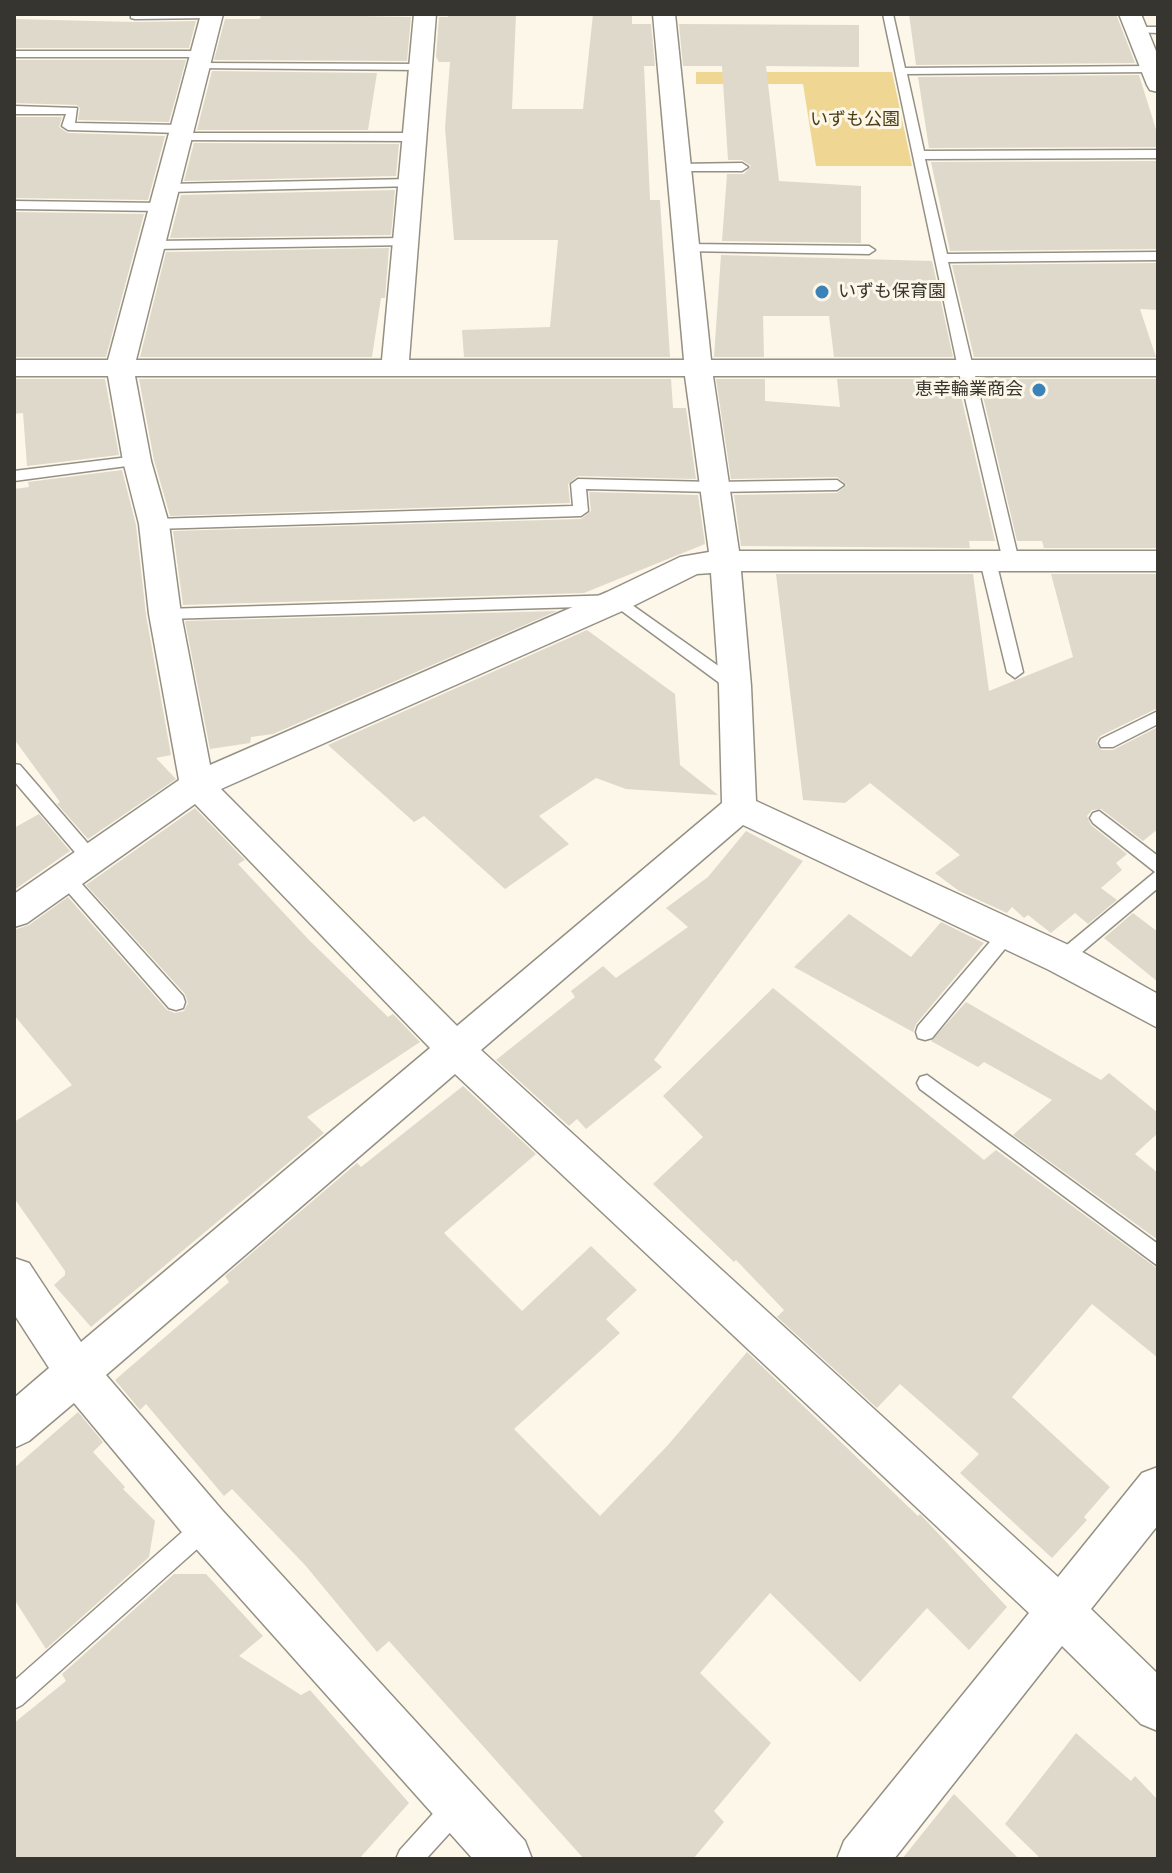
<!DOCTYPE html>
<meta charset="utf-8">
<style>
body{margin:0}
#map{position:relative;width:1172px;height:1873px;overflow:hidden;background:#fcf7e9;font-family:"Varela Round",sans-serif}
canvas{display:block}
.frame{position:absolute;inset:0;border:16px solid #373530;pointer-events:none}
</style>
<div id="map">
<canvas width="1172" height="1873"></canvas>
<div class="frame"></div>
</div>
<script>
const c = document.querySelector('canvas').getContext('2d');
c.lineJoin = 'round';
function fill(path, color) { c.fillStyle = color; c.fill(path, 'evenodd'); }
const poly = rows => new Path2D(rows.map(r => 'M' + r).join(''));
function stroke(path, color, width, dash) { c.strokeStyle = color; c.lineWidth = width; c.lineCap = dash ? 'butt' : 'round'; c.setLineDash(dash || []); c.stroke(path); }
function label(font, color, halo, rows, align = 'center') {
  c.font = font + ' "Varela Round","Noto Sans JP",sans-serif'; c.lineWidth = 6; c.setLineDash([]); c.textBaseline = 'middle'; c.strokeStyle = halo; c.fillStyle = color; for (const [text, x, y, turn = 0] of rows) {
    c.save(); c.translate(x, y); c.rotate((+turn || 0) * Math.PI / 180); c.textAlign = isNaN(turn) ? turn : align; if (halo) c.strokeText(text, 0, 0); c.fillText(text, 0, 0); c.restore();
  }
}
fill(poly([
 [696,72,892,72,912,166,816,166,803,84,696,84]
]), '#f0d693');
fill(poly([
 [261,14,411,17,407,61,214,60,225,19,260,19],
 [448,14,516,14,512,109,583,109,593,14,632,14,632,24,651,24,655,66,644,66,650,200,660,200,670,357,464,357,462,330,550,327,558,240,454,240,445,128,450,62,439,62,436,57,439,17,448,17],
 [909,14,1116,14,1135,63,916,65],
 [14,19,135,22,196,21,189,48,14,48],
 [679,24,859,25,859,67,766,66,779,181,861,186,861,243,722,241,727,174,744,174,751,166,742,160,728,160,722,66,683,66],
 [14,60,186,60,169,122,78,120,80,108,77,105,14,103],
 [212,71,377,73,368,130,197,130],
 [1139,75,1158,136,1158,147,929,148,918,77],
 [14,117,62,117,59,127,68,133,165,136,148,200,14,198],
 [194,143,399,144,396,176,184,181],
 [1158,161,1158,249,950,251,931,162],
 [395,190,391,235,170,238,181,195],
 [14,212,144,214,106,357,14,357],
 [389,248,385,298,381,298,372,357,140,357,166,252],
 [721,255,932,261,953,357,834,357,829,316,763,316,764,357,714,357],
 [1158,263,1158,310,1140,309,1156,357,974,357,952,265],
 [14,379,105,379,119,455,27,466,23,413,14,414],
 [139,379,671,379,673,408,686,408,696,479,578,476,568,484,570,503,170,516,154,460],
 [716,379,765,379,765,401,840,407,837,379,957,379,995,541,969,541,970,548,741,546,734,495,837,493,847,485,837,477,731,479],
 [979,379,1158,379,1158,548,1044,548,1042,541,1017,541],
 [122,470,136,525,146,615,171,755,156,758,176,779,88,839,57,804,60,802,14,739,14,489,29,487,28,482],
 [589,492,698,495,705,544,584,593,183,605,173,531,581,519,591,511],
 [776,574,973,574,989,691,1073,657,1051,574,1158,574,1158,708,1100,736,1096,742,1101,750,1113,750,1158,727,1158,829,1143,841,1101,809,1092,810,1087,816,1091,825,1127,854,1116,863,1122,870,1101,888,1117,900,1088,924,1075,913,1051,933,1028,915,1024,918,1012,907,1007,913,959,891,935,873,960,855,870,783,845,803,803,800],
 [557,611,273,734,251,737,250,743,210,749,185,621],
 [587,630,675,694,680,765,718,795,626,789,596,778,539,816,569,844,505,889,424,816,414,822,328,745],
 [195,808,245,860,238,864,309,940,388,1017,393,1014,420,1042,307,1117,324,1133,91,1327,54,1285,65,1275,65,1271,14,1198,14,1122,72,1085,14,1015,14,930,29,925,68,897,167,1010,175,1013,184,1011,188,1003,185,994,86,885],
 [39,814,70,851,14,890,14,828],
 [746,831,803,861,654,1060,662,1067,586,1129,577,1119,569,1126,496,1060,575,997,571,991,603,966,616,978,688,927,666,908,708,877],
 [1133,913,1158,932,1158,982,1104,938],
 [849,914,911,957,941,922,984,943,916,1024,913,1032,794,967],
 [773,988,984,1160,996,1150,1158,1269,1158,1358,1092,1304,1012,1397,1110,1487,1084,1517,1087,1520,1052,1558,960,1473,979,1454,900,1384,877,1408,777,1317,784,1310,736,1260,734,1262,653,1184,703,1137,663,1096],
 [966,1002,1101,1080,1109,1073,1158,1113,1158,1133,1135,1154,1158,1173,1158,1240,1013,1135,1052,1100,984,1062,978,1067,931,1041],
 [463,1086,536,1154,444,1233,522,1311,591,1246,637,1290,606,1319,620,1333,514,1429,600,1516,668,1445,747,1352,918,1516,920,1514,1007,1607,969,1650,927,1608,860,1682,770,1593,700,1673,771,1743,714,1811,724,1822,693,1859,584,1859,389,1641,377,1652,305,1565,232,1489,224,1496,146,1404,140,1410,115,1380,229,1282,225,1276,357,1163,361,1167],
 [78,1412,103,1442,93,1452,125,1487,123,1489,155,1521,149,1557,46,1649,14,1599,14,1468],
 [174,1574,206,1574,263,1636,239,1656,301,1695,310,1690,409,1803,359,1859,14,1859,14,1723,66,1681,62,1674],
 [1076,1733,1131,1781,1135,1776,1158,1800,1158,1859,1041,1859,1005,1824],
 [954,1794,1019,1859,902,1859]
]), '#ded9cb');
const lane = poly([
 [131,14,217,14,217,15,212,18,135,19,131,18,131,14],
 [883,14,893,14,905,68,1152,66,1158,69,1152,72,907,74,924,151,1158,150,1158,158,925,159,947,254,1158,252,1158,260,948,262,1019,561,1011,566,1003,561,958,368,883,14],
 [1137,27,1158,27,1158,33,1133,32,1131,30,1137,27],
 [14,51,202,51,208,54,202,57,14,57,14,51],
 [199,63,421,64,427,67,421,70,195,68,193,66,199,63],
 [14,106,77,108,75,123,182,125,188,129,182,133,68,130,62,126,66,114,14,114,14,106],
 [180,133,415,133,421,137,415,141,176,140,176,134,180,133],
 [678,164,742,163,748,167,742,171,674,171,672,168,678,164],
 [411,179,415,180,415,186,167,192,161,188,167,184,411,179],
 [14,201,162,203,168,207,162,211,14,209,14,201],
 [407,238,413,242,411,245,152,249,146,245,152,241,407,238],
 [687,244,869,246,875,250,869,254,682,251,682,245,687,244],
 [137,456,142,458,142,464,14,481,14,471,137,456],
 [578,479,714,482,837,480,844,485,837,490,714,492,586,489,588,511,581,516,154,529,147,524,154,519,573,506,571,484,578,479],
 [988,556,996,561,1023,672,1015,678,1007,672,980,561,988,556],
 [618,595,741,682,743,686,741,690,729,690,615,606,165,619,157,614,165,609,618,595],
 [1158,711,1158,724,1113,747,1101,747,1099,743,1101,739,1158,711],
 [14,764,20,765,97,854,100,859,97,864,85,864,14,781,14,764],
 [1099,811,1158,856,1158,888,1068,964,1062,967,1056,964,1053,959,1056,954,1155,872,1093,823,1090,818,1093,813,1099,811],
 [65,870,71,872,183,996,185,1002,183,1008,176,1010,169,1008,59,882,56,877,59,872,65,870],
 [1007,927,1013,929,1016,934,1013,939,932,1038,925,1040,918,1038,916,1032,918,1026,1001,929,1007,927],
 [927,1075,1158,1244,1158,1266,920,1089,917,1083,920,1077,927,1075],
 [206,1515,214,1518,217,1526,214,1534,22,1705,14,1709,14,1681,198,1518,206,1515],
 [457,1794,466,1797,469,1806,466,1815,426,1859,396,1859,400,1850,448,1797,457,1794]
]);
const street = poly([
 [201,14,223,14,136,360,382,360,414,14,436,14,409,360,684,360,653,14,675,14,711,360,1158,360,1158,376,713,376,739,551,1158,551,1158,571,741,571,751,686,756,801,1075,948,1158,994,1158,1028,1049,970,743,825,481,1050,1058,1577,1142,1473,1158,1467,1158,1525,1091,1609,1158,1674,1158,1731,1141,1724,1062,1646,894,1859,837,1859,844,1841,1029,1613,455,1074,106,1375,222,1510,525,1841,532,1859,473,1859,190,1542,74,1403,29,1441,14,1448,14,1398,49,1368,14,1314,14,1258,29,1263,81,1342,430,1048,195,804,27,923,14,927,14,894,179,780,149,614,139,524,123,461,108,376,14,376,14,360,108,360,201,14],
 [135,376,685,376,709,552,680,557,607,592,210,765,181,614,169,524,151,461,135,376],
 [711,573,719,686,722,803,457,1026,221,789,629,608,697,574,711,573],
 [1119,14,1141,14,1158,56,1158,92,1150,90,1147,85,1119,14]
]);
stroke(lane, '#959084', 3);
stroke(street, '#959084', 3);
fill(lane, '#fff');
fill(street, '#fff');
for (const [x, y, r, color] of [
 [822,292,8,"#3a82b7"],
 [1039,390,8,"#3a82b7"]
]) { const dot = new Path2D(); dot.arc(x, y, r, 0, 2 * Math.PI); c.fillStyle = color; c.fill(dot); stroke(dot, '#fcf7e9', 3); }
label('18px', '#4c3e14', '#fcf7e9', [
 ["いずも公園",855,120]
]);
label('18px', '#373530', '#fcf7e9', [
 ["いずも保育園",838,292],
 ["恵幸輪業商会",1023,390,"right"]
], 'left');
</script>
